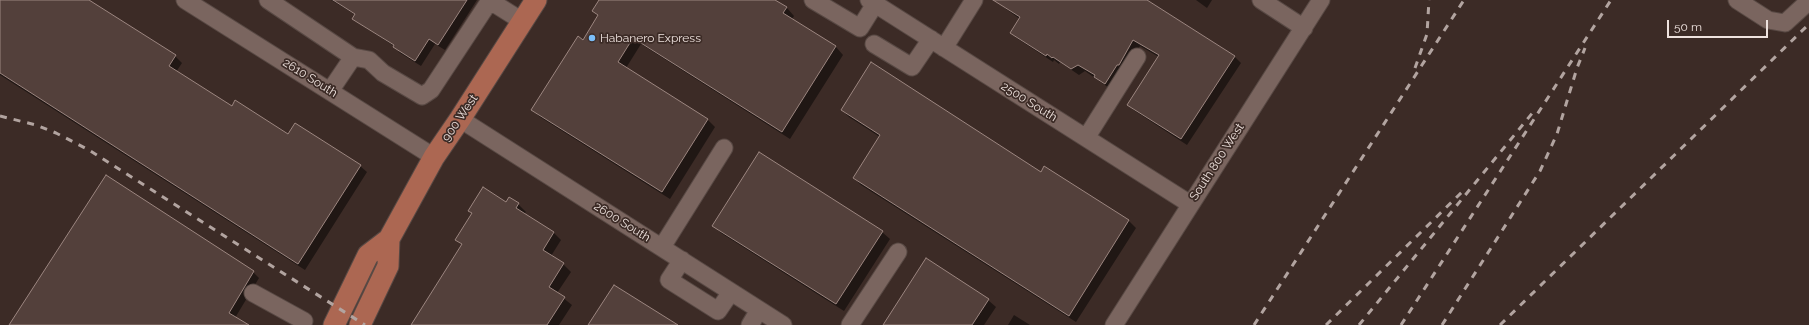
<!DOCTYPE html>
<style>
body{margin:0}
#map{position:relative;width:1809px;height:325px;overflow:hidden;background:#3c2b26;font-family:Raleway,sans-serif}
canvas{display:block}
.scale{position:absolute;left:1667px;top:20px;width:101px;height:18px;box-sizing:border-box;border:2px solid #eee2de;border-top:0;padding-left:5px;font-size:12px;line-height:14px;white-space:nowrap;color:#eee2de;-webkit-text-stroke:3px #3c2b26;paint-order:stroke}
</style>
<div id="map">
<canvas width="1809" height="325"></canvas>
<div class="scale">50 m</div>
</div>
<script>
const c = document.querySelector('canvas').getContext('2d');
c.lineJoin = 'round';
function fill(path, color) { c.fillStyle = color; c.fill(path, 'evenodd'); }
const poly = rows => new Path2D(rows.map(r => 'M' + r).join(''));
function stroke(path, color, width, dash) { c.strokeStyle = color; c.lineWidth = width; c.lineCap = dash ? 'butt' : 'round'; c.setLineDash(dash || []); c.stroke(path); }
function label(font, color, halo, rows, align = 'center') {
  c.font = font + ' Raleway,sans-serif'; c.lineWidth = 3.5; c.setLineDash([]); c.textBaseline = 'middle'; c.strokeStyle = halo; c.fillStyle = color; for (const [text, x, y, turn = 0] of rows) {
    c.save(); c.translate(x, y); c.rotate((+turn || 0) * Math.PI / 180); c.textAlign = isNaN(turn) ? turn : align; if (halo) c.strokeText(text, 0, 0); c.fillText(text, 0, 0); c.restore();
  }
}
fill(poly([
 [0,0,87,0,175,56,182,63,176,72,232,107,289,135,360,166,367,172,305,270,0,75],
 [331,0,477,0,445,50,435,44,421,66,400,53,394,46,360,24,354,18,356,15],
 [600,0,774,0,787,8,794,16,792,19,836,47,843,55,790,139,641,44,626,68,708,120,715,127,670,199,540,117,533,110,583,41,599,17,593,11],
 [1001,0,1147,0,1234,56,1241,63,1187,145,1135,111,1128,105,1159,57,1140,46,1126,71,1112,90,1085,71,1079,75,1060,62,1059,64,1054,60,1053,62,1018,39,1011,33,1020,19,1006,9,1000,3],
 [1196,0,1212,0,1207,8],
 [842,110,1041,173,1045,168,1129,221,1136,228,1076,322,861,185,854,178,880,137,849,117],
 [506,203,518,204,526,212,524,214,554,233,561,240,551,256,563,264,571,272,557,293,572,305,559,325,412,325,462,245,456,239,472,214,469,211],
 [714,226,882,232,890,239,844,311,721,233],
 [253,272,259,278,235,318,247,325,10,325],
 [988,300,996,307,984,325,884,325],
 [1014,315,1030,325,1008,325]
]), '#0007');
const building = poly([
 [0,0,89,0,176,55,169,66,232,106,235,100,288,134,295,123,361,165,298,264,0,73,0,0],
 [333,0,467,0,438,45,429,39,415,61,393,47,394,45,352,19,355,14,333,0],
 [599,0,775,0,787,7,783,13,836,46,782,132,633,38,618,62,708,119,662,192,531,110,578,36,583,40,598,15,592,11,599,0],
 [993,0,1147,0,1235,56,1181,139,1127,105,1159,55,1133,40,1119,65,1117,65,1105,84,1094,77,1095,75,1078,65,1071,69,1053,57,1052,58,1047,54,1046,56,1010,33,1020,17,993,0],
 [871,62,1041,172,1044,166,1129,220,1069,316,853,178,880,135,841,110,871,62],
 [759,152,883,231,836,304,712,226,759,152],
 [106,175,254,271,229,313,249,325,9,325,106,175],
 [483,187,506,202,509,197,519,203,516,208,554,232,543,250,564,263,549,287,565,297,547,325,411,325,462,244,455,240,472,213,468,211,483,187],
 [926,258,989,299,972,325,883,325,926,258],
 [614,285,678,325,588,325,614,285]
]);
fill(building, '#53403b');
stroke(building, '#9c8680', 1);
const minor = poly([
 [185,0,434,157],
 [268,0,353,57],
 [813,0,860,28,875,4],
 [869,0,1190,204],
 [1261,0,1304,28],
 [1737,0,1768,20,1785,23,1809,1],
 [874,44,912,67,931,39],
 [944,48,974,0],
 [330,91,353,57,369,60,383,73,422,96,431,90,487,5,495,4,522,21],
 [460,119,783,325],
 [1086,138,1137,57],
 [662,247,724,148],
 [682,260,669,280,718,311,731,292],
 [253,293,304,321],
 [750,325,759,310],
 [850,325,898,252],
 [1114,325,1321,0]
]);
const major = poly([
 [334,325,368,255,389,239,434,157,460,119,536,0],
 [360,325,388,266,389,239]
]);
stroke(minor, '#584944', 19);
stroke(major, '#584944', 23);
stroke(minor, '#7a655f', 17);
stroke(major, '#ac6752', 21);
stroke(poly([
 [1415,68,1427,34,1429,0],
 [0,116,36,125,56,133,89,150,365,325],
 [1254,325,1464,0],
 [1326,325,1462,192],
 [1359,325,1534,111],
 [1401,325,1611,0],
 [1442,325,1540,171,1557,134,1577,68,1585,48],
 [1500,325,1809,24]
]), '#b2a4a0', 3, [7, 7]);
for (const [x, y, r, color] of [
 [592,38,4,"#7bbef8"]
]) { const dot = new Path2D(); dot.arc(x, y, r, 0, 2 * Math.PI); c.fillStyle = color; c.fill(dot); stroke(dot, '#3c2b26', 1.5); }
label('12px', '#eee2de', '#3c2b26', [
 ["Habanero Express",600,38]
], 'left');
label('12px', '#eee2de', '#3c2b26', [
 ["2610 South",310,78,32],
 ["2500 South",1029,102,32],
 ["900 West",460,118,-56],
 ["South 800 West",1217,162,-57],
 ["2600 South",622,222,32]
]);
</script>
